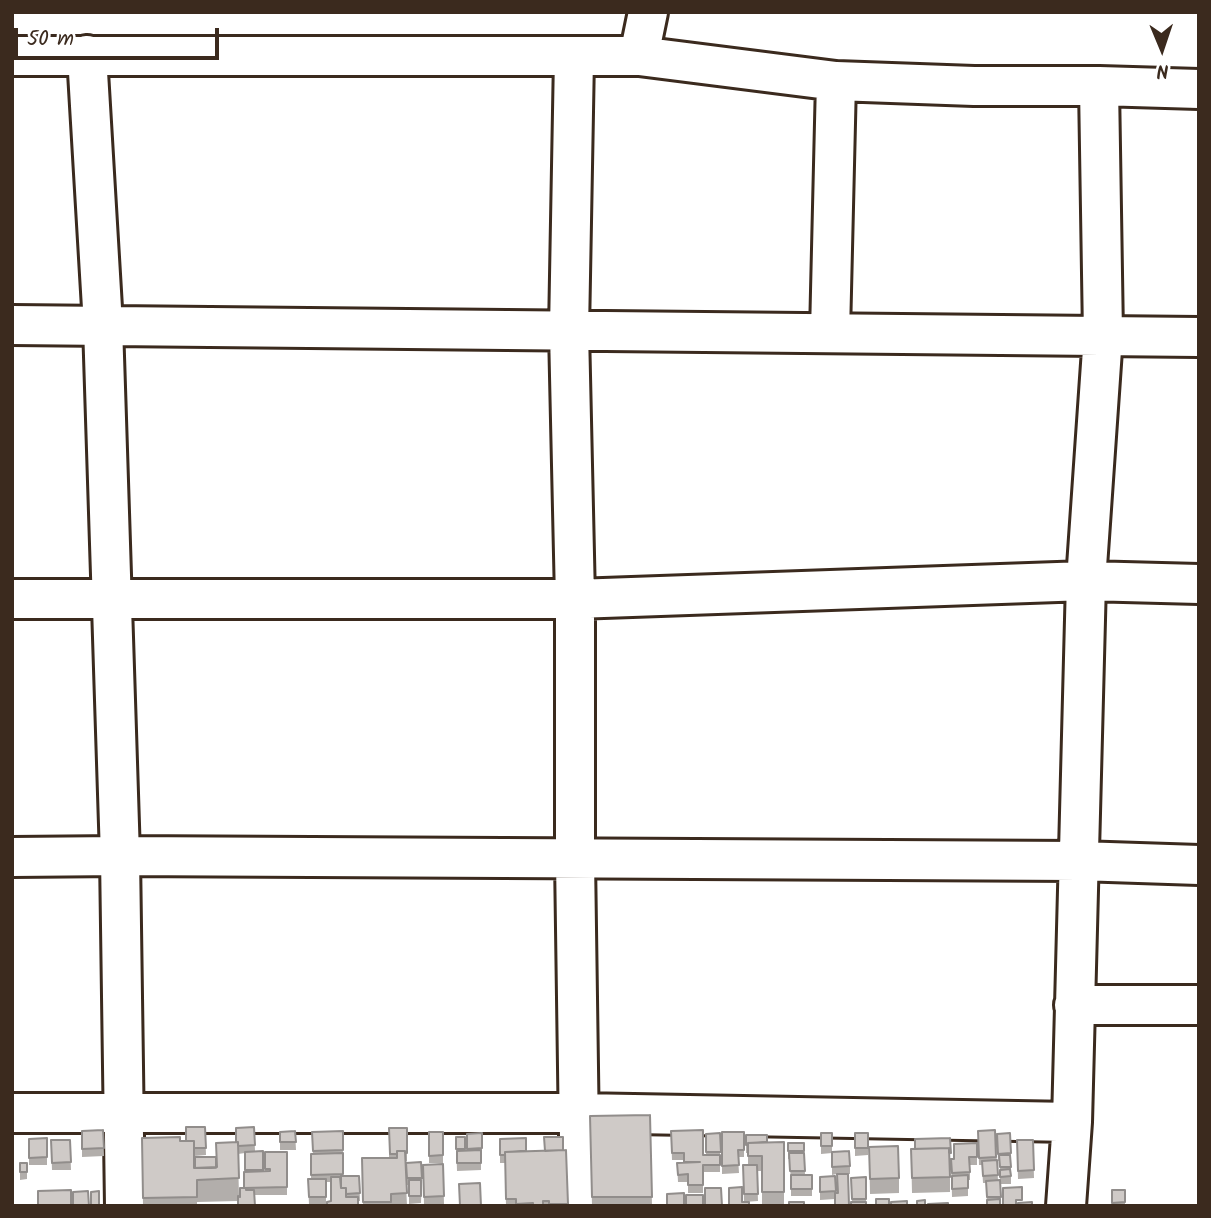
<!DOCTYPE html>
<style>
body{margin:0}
#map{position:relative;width:1211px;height:1218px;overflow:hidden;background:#fff;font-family:Kalam,sans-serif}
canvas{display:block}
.frame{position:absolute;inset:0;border:14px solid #3b2a1e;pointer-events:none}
.north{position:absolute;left:1127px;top:14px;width:70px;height:70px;-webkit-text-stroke:5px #fff;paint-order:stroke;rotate:178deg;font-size:19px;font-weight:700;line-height:28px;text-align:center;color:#3b2a1e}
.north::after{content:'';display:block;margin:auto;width:24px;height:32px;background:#3b2a1e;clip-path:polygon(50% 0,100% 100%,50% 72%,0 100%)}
.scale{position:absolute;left:14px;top:28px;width:205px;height:32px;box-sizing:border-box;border:4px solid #3b2a1e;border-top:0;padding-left:9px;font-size:21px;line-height:24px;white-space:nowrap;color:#3b2a1e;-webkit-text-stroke:5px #fff;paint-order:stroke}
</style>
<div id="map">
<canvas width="1211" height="1218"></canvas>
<div class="frame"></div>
<div class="north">N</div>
<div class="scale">50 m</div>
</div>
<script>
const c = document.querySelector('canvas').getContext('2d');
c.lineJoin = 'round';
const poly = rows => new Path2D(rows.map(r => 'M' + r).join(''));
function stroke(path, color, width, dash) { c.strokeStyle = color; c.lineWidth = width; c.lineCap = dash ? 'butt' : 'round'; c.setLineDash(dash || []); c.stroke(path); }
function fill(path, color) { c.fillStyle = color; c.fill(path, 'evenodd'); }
const minor = poly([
 [87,55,103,325,120,856,125,1206],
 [12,56,639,56,648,12],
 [639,56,836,81,974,86,1099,86,1199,89],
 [574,57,569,331,575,599,575,859,580,1206],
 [12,325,1199,337],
 [830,333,836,81],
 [12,599,575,599,1086,581,1199,584],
 [12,857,120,856,1079,861,1199,865],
 [1074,1005,1199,1005],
 [12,1113,579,1113,1072,1122],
 [1066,1206,1072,1122,1086,581,1103,335,1099,86]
]);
stroke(minor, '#3b2a1e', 44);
stroke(minor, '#fff', 38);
fill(poly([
 [650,1115,652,1206,592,1206,590,1116],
 [205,1127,206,1155,194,1156,194,1168,217,1167,236,1142,254,1127,255,1151,263,1151,263,1172,265,1171,265,1152,287,1152,287,1195,255,1195,238,1201,197,1202,197,1206,143,1206,142,1138,186,1141],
 [245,1153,244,1188,240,1197,239,1197,238,1154],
 [389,1128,407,1128,407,1161,405,1161,407,1206,363,1206,362,1158,389,1158],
 [103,1130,104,1156,82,1157,82,1131],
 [995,1130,998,1180,1000,1180,1000,1161,998,1161,997,1134,1011,1153,1011,1184,1000,1184,1001,1204,987,1206,986,1183,983,1183,982,1165,979,1165,978,1131],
 [295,1131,296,1150,280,1150,280,1132],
 [343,1131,343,1176,359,1176,360,1201,331,1201,331,1182,326,1182,326,1205,309,1205,308,1179,311,1179,311,1154,313,1154,312,1132],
 [671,1131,703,1155,706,1155,706,1134,720,1133,720,1172,703,1172,703,1193,688,1193,688,1182,678,1182,677,1163,684,1163,684,1160,672,1160],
 [429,1132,443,1132,443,1163,429,1163],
 [722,1132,744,1132,744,1157,738,1157,739,1173,722,1174],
 [482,1133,482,1156,481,1156,481,1170,457,1171,456,1137,465,1137,465,1150,467,1150,467,1134],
 [821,1133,832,1133,832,1152,850,1166,850,1174,848,1174,835,1199,820,1200,820,1177,835,1176,836,1193,837,1193,837,1174,832,1175,832,1153,821,1154],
 [855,1133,868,1133,868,1155,855,1156],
 [746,1135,767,1142,784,1142,784,1206,762,1206,762,1171,757,1171,758,1201,744,1202,743,1165,748,1165,748,1153,746,1153],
 [47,1138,47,1165,29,1165,29,1139],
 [950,1138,950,1192,912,1193,911,1149],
 [500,1139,526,1151,566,1150,568,1206,506,1206,505,1163,500,1163],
 [51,1140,70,1140,71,1170,52,1170],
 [1017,1140,1033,1140,1034,1178,1018,1179],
 [788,1143,804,1143,805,1175,812,1175,812,1196,791,1196,791,1179,789,1159,788,1159],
 [977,1143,977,1165,970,1165,970,1180,968,1180,968,1196,952,1197,951,1159,954,1159],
 [869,1147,899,1178,899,1193,870,1194],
 [20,1163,27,1163,27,1179,20,1180],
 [406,1163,422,1178,421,1203,409,1204,409,1185,407,1185],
 [443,1164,444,1204,424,1205,423,1165],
 [866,1177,866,1206,852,1202,851,1178],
 [1112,1190,1125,1190,1125,1206,1112,1206]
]), '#b2aeab');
const building = poly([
 [650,1115,652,1197,592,1197,590,1116,650,1115],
 [186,1127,205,1127,206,1148,194,1148,194,1141,186,1141,186,1127],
 [254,1127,255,1145,238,1146,238,1142,236,1142,236,1128,254,1127],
 [389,1128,407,1128,407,1153,405,1153,405,1151,397,1151,397,1154,390,1154,389,1128],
 [103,1130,104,1148,82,1149,82,1131,103,1130],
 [703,1130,703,1155,720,1155,720,1165,703,1165,703,1185,688,1185,688,1174,678,1175,677,1163,700,1162,684,1162,684,1153,672,1153,671,1131,703,1130],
 [995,1130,996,1157,979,1158,978,1131,995,1130],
 [295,1131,296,1142,280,1142,280,1132,295,1131],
 [343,1131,343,1150,313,1151,312,1132,343,1131],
 [429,1132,443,1132,443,1155,429,1156,429,1132],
 [722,1132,744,1132,744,1150,738,1150,739,1165,722,1166,722,1132],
 [482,1133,482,1148,467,1149,467,1134,482,1133],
 [720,1133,721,1152,706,1152,706,1134,720,1133],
 [821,1133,832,1133,832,1146,821,1146,821,1133],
 [855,1133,868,1133,868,1148,855,1148,855,1133],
 [1010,1133,1011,1153,998,1154,997,1134,1010,1133],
 [746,1135,767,1135,767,1142,748,1143,748,1145,746,1145,746,1135],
 [180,1137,180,1141,194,1141,194,1168,217,1167,216,1143,238,1142,239,1178,197,1180,197,1197,143,1198,142,1138,180,1137],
 [456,1137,465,1137,465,1149,456,1149,456,1137],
 [544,1137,563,1137,563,1150,545,1151,544,1137],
 [47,1138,47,1157,29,1158,29,1139,47,1138],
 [526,1138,526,1151,505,1152,505,1155,500,1155,500,1139,526,1138],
 [950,1138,951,1153,949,1153,949,1148,915,1149,915,1139,950,1138],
 [51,1140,70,1140,71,1162,52,1163,51,1140],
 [1017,1140,1033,1140,1034,1170,1018,1171,1017,1140],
 [784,1142,784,1192,762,1192,762,1156,748,1156,748,1143,784,1142],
 [788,1143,804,1143,804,1151,788,1151,788,1143],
 [977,1143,977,1157,969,1157,970,1172,952,1173,951,1159,954,1159,954,1144,977,1143],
 [898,1146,899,1178,870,1179,869,1147,898,1146],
 [949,1148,950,1177,912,1178,911,1149,949,1148],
 [481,1150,481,1163,457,1163,457,1151,481,1150],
 [566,1150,568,1204,549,1204,549,1201,543,1201,543,1206,533,1206,533,1203,516,1204,516,1199,506,1199,505,1152,566,1150],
 [263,1151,263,1170,245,1170,245,1152,263,1151],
 [397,1151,405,1151,407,1193,391,1194,391,1202,363,1202,362,1158,397,1158,397,1151],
 [849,1151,850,1166,832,1167,832,1152,849,1151],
 [265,1152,287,1152,287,1187,244,1188,244,1172,270,1171,270,1169,265,1169,265,1152],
 [343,1153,343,1174,311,1175,311,1154,343,1153],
 [789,1153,804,1153,805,1171,790,1171,789,1153],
 [999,1155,1010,1155,1011,1167,1000,1167,999,1155],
 [195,1157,216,1157,216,1168,195,1168,195,1157],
 [997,1160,998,1175,983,1176,982,1161,997,1160],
 [421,1162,422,1178,407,1178,406,1163,421,1162],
 [20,1163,27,1163,27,1172,20,1172,20,1163],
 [443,1164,444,1196,424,1197,423,1165,443,1164],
 [743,1165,757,1165,758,1194,744,1194,743,1165],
 [1010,1169,1011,1176,1000,1177,1000,1170,1010,1169],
 [837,1174,848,1174,849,1205,835,1206,835,1193,838,1193,837,1174],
 [791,1175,812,1175,812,1189,791,1189,791,1175],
 [968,1175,968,1188,952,1189,952,1176,968,1175],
 [341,1176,359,1176,360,1193,346,1194,346,1188,341,1188,341,1176],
 [835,1176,836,1191,820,1192,820,1177,835,1176],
 [331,1177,340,1177,341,1188,346,1188,346,1197,358,1197,358,1206,327,1206,327,1202,331,1201,331,1177],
 [866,1177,866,1199,852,1199,851,1178,866,1177],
 [308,1179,326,1179,326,1197,309,1197,308,1179],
 [409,1180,421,1180,421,1196,409,1196,409,1180],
 [1000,1180,1001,1197,987,1197,986,1181,1000,1180],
 [480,1183,481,1206,460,1206,459,1184,480,1183],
 [742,1187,742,1202,749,1202,749,1206,729,1206,729,1188,742,1187],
 [1022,1187,1022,1200,1016,1200,1016,1206,1003,1206,1003,1188,1022,1187],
 [240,1188,246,1188,246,1190,254,1190,255,1206,238,1206,238,1196,240,1197,240,1188],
 [705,1188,721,1188,722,1206,705,1206,705,1188],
 [71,1190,71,1206,38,1206,38,1191,71,1190],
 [1112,1190,1125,1190,1125,1202,1112,1203,1112,1190],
 [88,1191,89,1206,73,1206,73,1192,88,1191],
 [99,1191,99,1206,91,1206,91,1192,99,1191],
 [684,1193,684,1206,667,1206,667,1194,684,1193],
 [686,1195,703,1195,703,1206,686,1206,686,1195],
 [876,1199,889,1199,889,1206,876,1206,876,1199],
 [1000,1199,1000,1206,987,1206,987,1200,1000,1199],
 [925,1200,925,1206,917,1206,917,1201,925,1200],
 [907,1201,907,1206,891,1206,891,1202,907,1201],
 [789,1202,804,1202,804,1206,789,1206,789,1202],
 [851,1202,866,1202,866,1206,851,1206,851,1202],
 [1032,1202,1032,1206,1018,1206,1018,1203,1032,1202],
 [948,1203,948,1206,928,1206,928,1204,948,1203]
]);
fill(building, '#cfcac7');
stroke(building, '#918d8b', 2);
</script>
